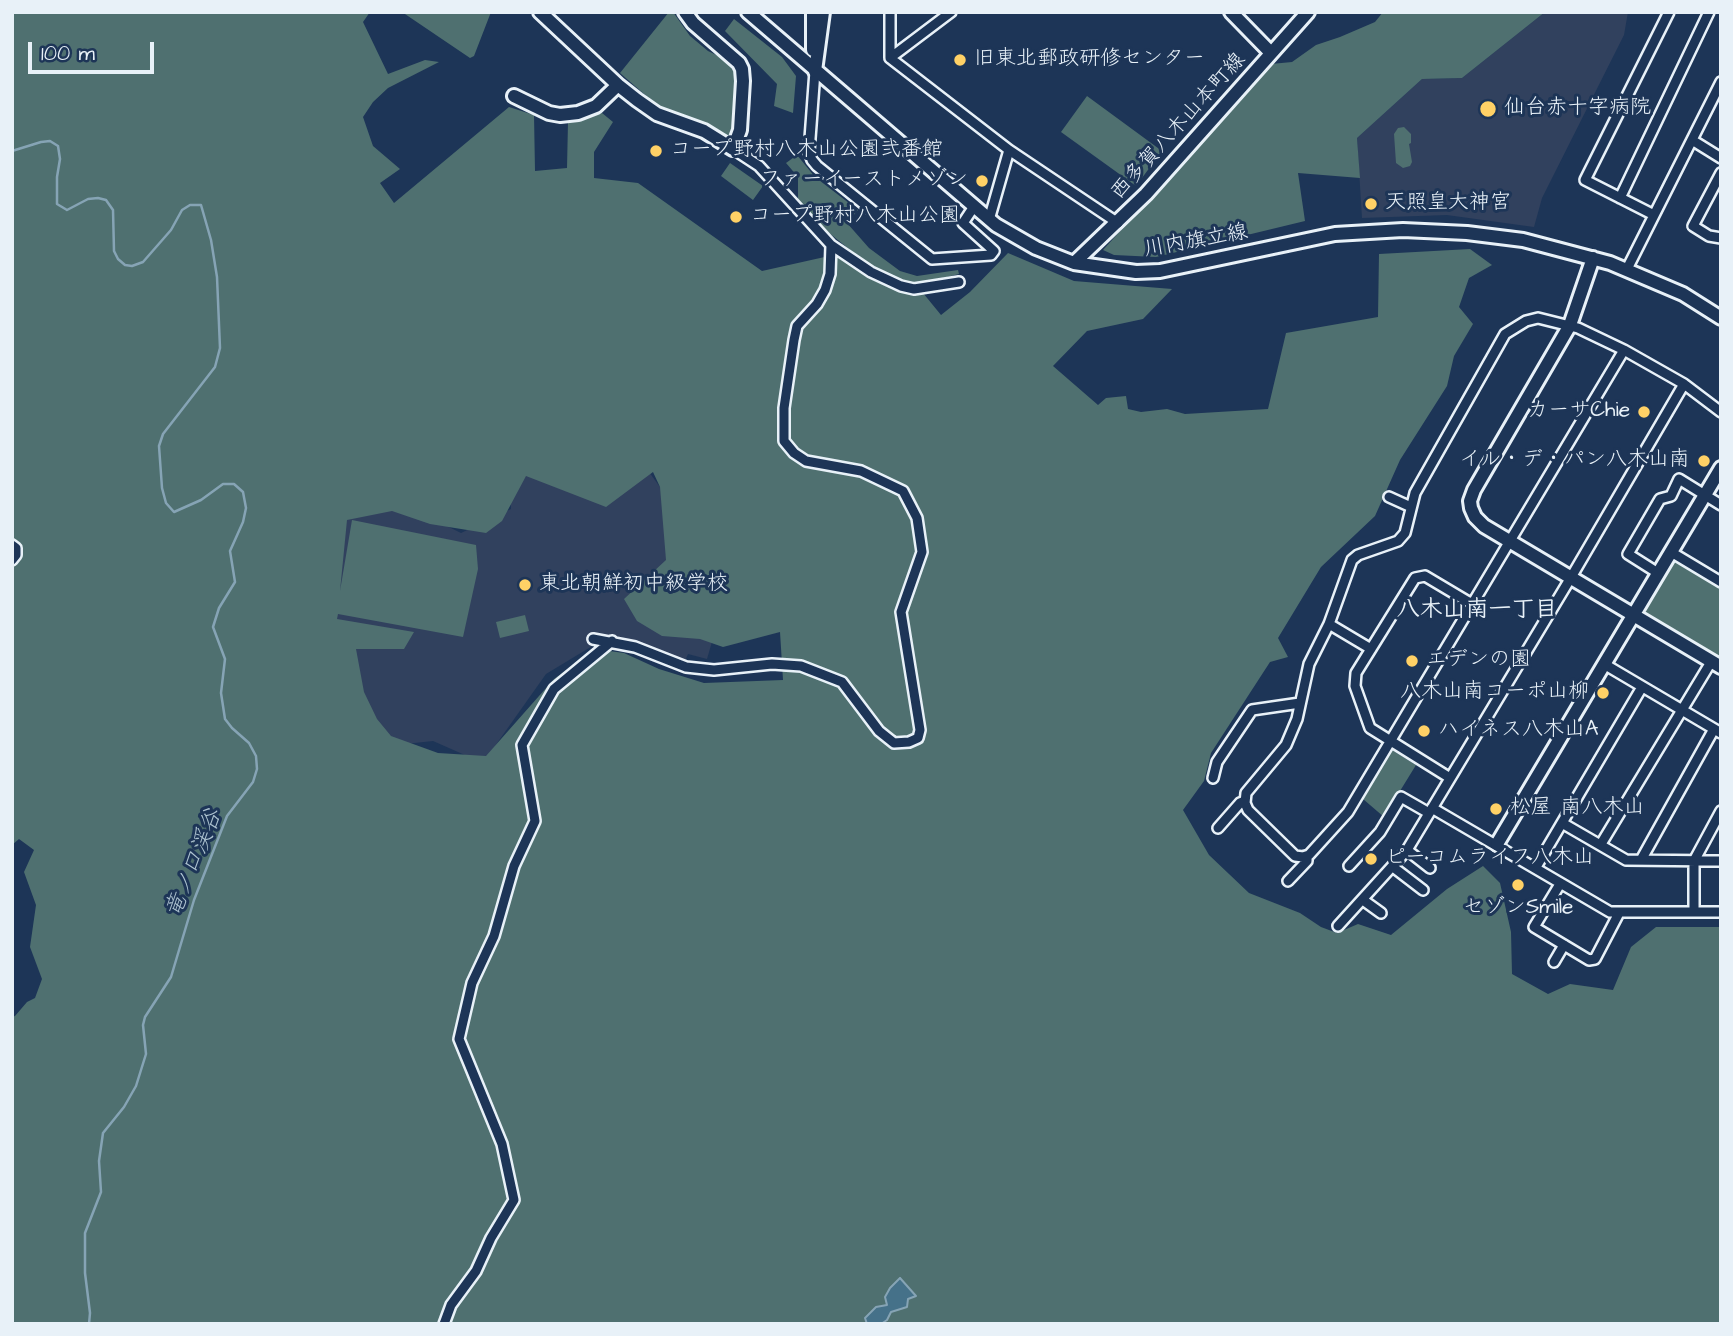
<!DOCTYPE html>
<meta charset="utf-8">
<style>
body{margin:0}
#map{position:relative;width:1733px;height:1336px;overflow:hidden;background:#1d3557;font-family:"Architects Daughter",sans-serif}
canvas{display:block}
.frame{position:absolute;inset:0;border:14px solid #e8f1f8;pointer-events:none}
.scale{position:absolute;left:28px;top:42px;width:126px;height:32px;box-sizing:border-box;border:4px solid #e8f1f8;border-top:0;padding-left:9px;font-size:21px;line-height:24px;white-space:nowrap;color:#e8f1f8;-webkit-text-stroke:5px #1d3557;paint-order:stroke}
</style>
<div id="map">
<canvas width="1733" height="1336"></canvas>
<div class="frame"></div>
<div class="scale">100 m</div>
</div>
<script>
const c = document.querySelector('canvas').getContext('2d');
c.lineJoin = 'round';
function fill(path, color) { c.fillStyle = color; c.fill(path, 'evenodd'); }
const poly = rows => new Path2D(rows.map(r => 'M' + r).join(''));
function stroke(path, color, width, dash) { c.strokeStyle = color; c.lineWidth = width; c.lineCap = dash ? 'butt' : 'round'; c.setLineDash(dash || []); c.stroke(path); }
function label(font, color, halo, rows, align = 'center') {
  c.font = font + ' "Architects Daughter","Klee One",sans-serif'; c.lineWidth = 6; c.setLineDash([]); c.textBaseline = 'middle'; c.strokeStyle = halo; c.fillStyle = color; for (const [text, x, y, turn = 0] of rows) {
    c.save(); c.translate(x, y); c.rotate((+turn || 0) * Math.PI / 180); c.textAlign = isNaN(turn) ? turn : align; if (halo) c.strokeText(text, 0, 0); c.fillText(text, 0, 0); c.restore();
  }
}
fill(poly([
 [1545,12,1628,12,1624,35,1542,198,1534,227,1447,215,1362,218,1357,138,1422,79,1462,78],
 [511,418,611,420,660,487,723,604,707,659,688,654,684,663,619,637,592,633,594,645,546,674,483,763,433,741,396,745,362,713,330,615,338,504,396,501,461,533,511,509]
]), '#31415e');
fill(poly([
 [12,12,370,12,363,22,388,74,425,60,439,62,388,88,373,102,363,117,373,146,400,169,380,183,394,203,509,107,534,115,535,171,567,168,568,122,602,113,613,122,594,152,594,178,638,183,762,271,838,254,886,286,910,294,923,293,941,315,970,292,1008,253,1074,281,1172,289,1143,319,1087,331,1053,366,1098,405,1106,398,1126,396,1128,409,1141,412,1167,409,1185,414,1268,409,1286,333,1378,317,1379,254,1470,249,1492,265,1469,278,1459,307,1473,324,1454,356,1447,386,1400,460,1375,516,1321,567,1278,638,1288,657,1270,662,1211,753,1204,781,1183,810,1209,855,1249,893,1300,913,1321,927,1337,933,1358,924,1391,935,1447,889,1483,866,1500,883,1511,932,1512,974,1548,994,1570,984,1613,990,1631,947,1656,927,1721,927,1721,1324,12,1324,12,1017,15,1016,27,1002,35,998,42,979,30,947,36,905,24,872,34,850,19,839,12,845],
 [653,472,660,487,666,560,624,599,637,621,662,636,700,639,723,647,780,632,783,680,704,683,659,669,624,653,595,649,554,679,486,756,438,753,391,736,377,719,364,692,356,649,404,649,414,632,337,619,338,614,463,637,478,569,476,545,352,520,340,591,347,520,392,511,430,524,486,533,502,521,526,476,606,507],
 [402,12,491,12,474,56,470,58],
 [669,12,673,12,690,36,708,51,727,60,736,75,735,125,732,133,725,137,706,125,659,107,620,73],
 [1383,12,1545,12,1462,78,1422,79,1357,138,1360,178,1298,173,1305,221,1156,257,1114,255,1103,250,1271,64,1292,62,1316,45,1340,37,1375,22],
 [734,19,782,57,796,76,793,113,774,106,777,84,725,31],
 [1087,96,1162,151,1136,186,1061,132],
 [1404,127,1411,134,1411,143,1409,144,1412,162,1410,166,1403,168,1396,163,1394,134,1398,128],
 [797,155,815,177,858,210,847,223,869,248,900,271,917,276,958,270,959,274,923,283,905,283,889,277,865,262,828,232,798,200,798,177,786,163],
 [730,163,763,186,753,200,721,176],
 [1673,560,1721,589,1721,659,1646,613,1644,608],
 [525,615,529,631,500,638,496,622],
 [1392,750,1416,765,1384,817,1363,799]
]), '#4f7070');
const water = poly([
 [900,1278,916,1296,908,1299,907,1307,891,1312,887,1320,881,1324,867,1324,865,1318,876,1307,887,1305,885,1297,890,1288,900,1278]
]);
fill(water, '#457189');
stroke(water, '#86a4b5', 2);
stroke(poly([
 [12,151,41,142,50,141,58,146,60,159,57,177,57,204,67,210,88,199,98,198,106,200,113,210,114,251,118,259,125,265,132,266,143,262,171,230,182,210,190,205,201,205,211,240,217,277,220,348,215,367,163,434,159,446,162,488,166,503,174,512,201,500,223,484,234,484,243,492,246,508,243,522,230,551,235,582,219,608,213,627,225,659,221,693,225,719,232,728,249,743,256,756,257,769,253,782,227,816,194,900,171,977,145,1017,143,1025,146,1054,136,1086,124,1107,103,1133,99,1161,101,1192,85,1233,85,1273,90,1313,89,1324]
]), '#86a4b5', 2.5);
const street = poly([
 [890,12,890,58,1009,150,1118,223],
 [890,58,951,12],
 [815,71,809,152,812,160,817,166,932,259,991,255,994,251,963,223,973,208],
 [1692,140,1721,158],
 [1721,173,1693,226,1709,236,1721,238],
 [1620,198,1709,12],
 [1654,215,1585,180,1669,12],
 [989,220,1009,150],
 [831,245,871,272,901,286,914,289,959,282],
 [1627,269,1721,82],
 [1624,350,1348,812,1309,855,1303,857,1295,856,1248,810,1245,803,1246,793,1286,745,1297,719,1309,664,1329,624,1352,560,1358,555,1398,541,1405,533,1415,493,1505,334,1526,321,1538,318,1578,328,1624,350,1684,384,1721,412],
 [1389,497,1411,507],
 [12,545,16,548,16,555,12,560],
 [1671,552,1721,582],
 [1658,573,1628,554,1660,499,1671,496,1679,479,1721,505],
 [1329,624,1371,649],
 [593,639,635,647,686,667,714,670,772,664,801,666,842,682,879,731,894,743,909,742,918,738,920,730,901,612,922,552,917,518,903,491,861,471,806,461,794,453,784,441,784,408,794,340,797,326,817,304,825,290,830,274,831,245,759,166,733,149],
 [1604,664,1721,733],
 [1213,778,1217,762,1252,710,1300,703],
 [1450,778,1370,728,1355,686,1356,673,1415,578,1425,576,1472,604],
 [1432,808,1610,912,1721,912],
 [1562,823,1626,860,1721,861],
 [1218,828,1240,803,1245,801],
 [1601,844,1711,662],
 [1407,850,1430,868],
 [1641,860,1714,729],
 [1349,866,1380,832,1401,797,1429,813],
 [1393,867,1423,890],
 [1536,867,1642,687],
 [1288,881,1307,861,1307,856],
 [1560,884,1534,927,1589,960,1595,959,1619,913],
 [1363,900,1381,913],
 [1694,912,1694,861,1721,811],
 [1338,926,1407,850,1573,574,1684,384],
 [1554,962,1564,945],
 [444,1324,451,1305,476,1271,491,1238,514,1200,502,1144,459,1039,472,983,494,936,514,866,535,821,522,745,554,689,612,641]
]);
const secondary = poly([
 [540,12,618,85,637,100,657,114,704,131,733,149,740,130,743,81,742,69,739,63,693,23,685,12],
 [748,12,996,225,1036,248,1074,263,1136,272,1160,271,1335,234,1403,230,1467,233,1523,240,1610,263,1683,294,1721,318],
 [1231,12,1271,53],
 [813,50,813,12],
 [815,71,823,12],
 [514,96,549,113,560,115,578,113,596,106,618,85],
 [1593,258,1570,325,1474,490,1470,501,1471,508,1475,517,1484,526,1721,667],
 [1074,263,1146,194,1308,12],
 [1497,844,1721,468]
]);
stroke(street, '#e8f1f8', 14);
stroke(secondary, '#e8f1f8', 18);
stroke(street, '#1d3557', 9);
stroke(secondary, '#1d3557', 12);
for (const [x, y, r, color] of [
 [960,60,7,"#ffd166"],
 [1488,109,9,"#ffd166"],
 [656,151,7,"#ffd166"],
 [982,181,7,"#ffd166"],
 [1371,204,7,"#ffd166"],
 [736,217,7,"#ffd166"],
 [1644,412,7,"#ffd166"],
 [1704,461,7,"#ffd166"],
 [525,585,7,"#ffd166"],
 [1412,661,7,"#ffd166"],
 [1603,693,7,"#ffd166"],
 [1424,731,7,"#ffd166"],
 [1496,809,7,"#ffd166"],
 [1371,859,7,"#ffd166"],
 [1518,885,7,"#ffd166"]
]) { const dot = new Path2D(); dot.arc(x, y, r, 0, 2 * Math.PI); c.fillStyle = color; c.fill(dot); stroke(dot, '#1d3557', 2.5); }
label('21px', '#e8f1f8', '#1d3557', [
 ["旧東北郵政研修センター",974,60],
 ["仙台赤十字病院",1504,109],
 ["コープ野村八木山公園弐番館",670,151],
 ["ファーイーストメゾン",968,181,"right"],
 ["天照皇大神宮",1385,204],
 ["コープ野村八木山公園",750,217],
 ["カーサChie",1630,412,"right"],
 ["イル・デ・パン八木山南",1690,461,"right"],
 ["東北朝鮮初中級学校",539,585],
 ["エデンの園",1426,661],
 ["八木山南コーポ山柳",1589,693,"right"],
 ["ハイネス八木山A",1438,731],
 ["松屋 南八木山",1510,809],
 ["ピーコムライフ八木山",1385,859],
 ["セゾンSmile",1518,909,"center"]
], 'left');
label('21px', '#e8f1f8', '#1d3557', [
 ["西多賀八木山本町線",1179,127,-48],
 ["川内旗立線",1196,242,-10]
]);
label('bold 23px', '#e8f1f8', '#1d3557', [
 ["八木山南一丁目",1477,611]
]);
label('italic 23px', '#afc4d1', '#1d3557', [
 ["竜ノ口渓谷",195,864,-68]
]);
</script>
